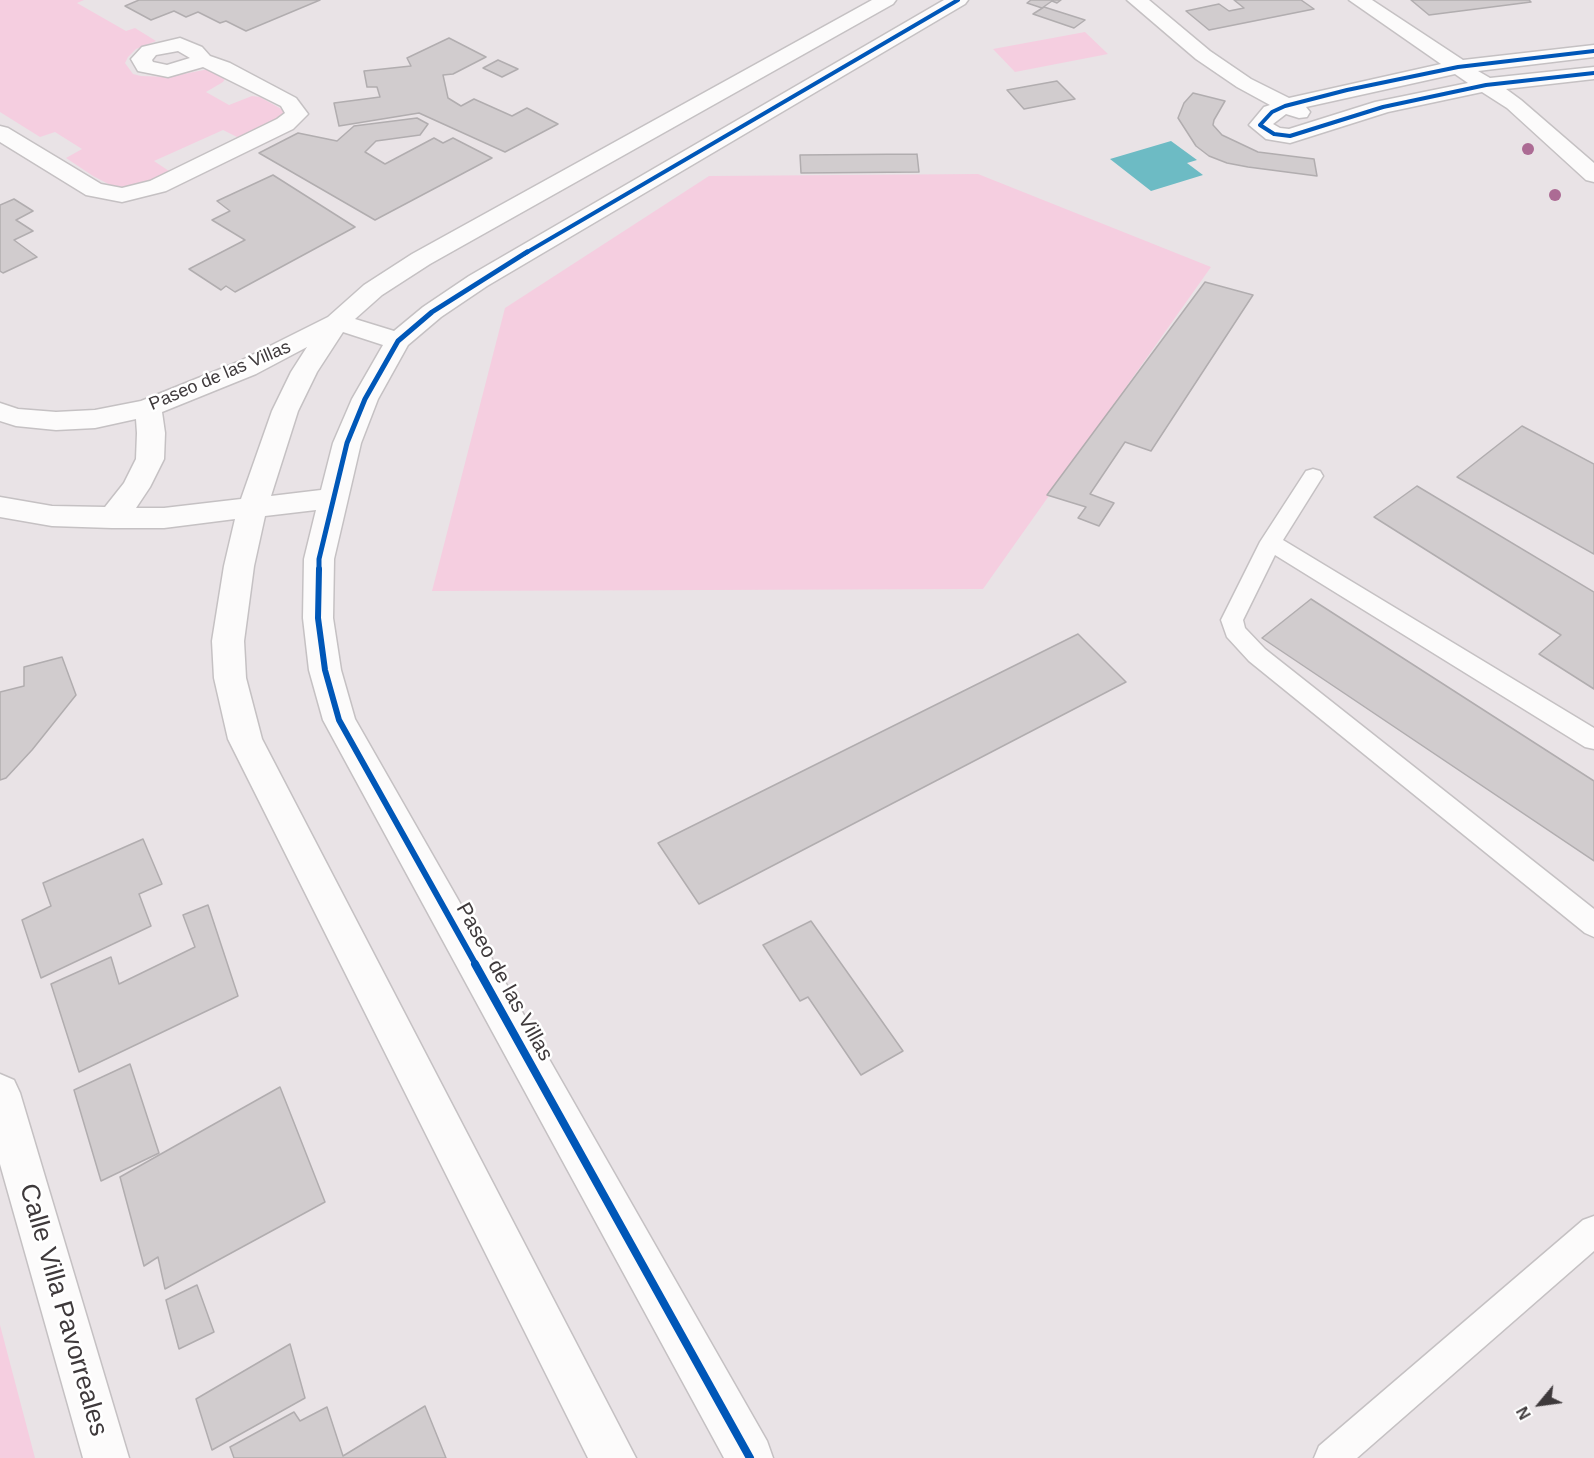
<!DOCTYPE html>
<style>
body{margin:0}
#map{position:relative;width:1594px;height:1458px;overflow:hidden;background:#e9e3e6;font-family:Helvetica,sans-serif}
canvas{display:block}
.north{position:absolute;left:1510px;top:1374px;width:60px;height:60px;-webkit-text-stroke:4px #fff;paint-order:stroke;rotate:241deg;font-size:16px;font-weight:700;line-height:24px;text-align:center;color:#3e393b}
.north::after{content:'';display:block;margin:auto;width:21px;height:27px;background:#3e393b;clip-path:polygon(50% 0,100% 100%,50% 72%,0 100%)}
</style>
<div id="map">
<canvas width="1594" height="1458"></canvas>
<div class="north">N</div>
</div>
<script>
const c = document.querySelector('canvas').getContext('2d');
c.lineJoin = 'round';
function fill(path, color) { c.fillStyle = color; c.fill(path, 'evenodd'); }
const poly = rows => new Path2D(rows.map(r => 'M' + r).join(''));
function stroke(path, color, width, dash) { c.strokeStyle = color; c.lineWidth = width; c.lineCap = dash ? 'butt' : 'round'; c.setLineDash(dash || []); c.stroke(path); }
function label(font, color, halo, rows, align = 'center') {
  c.font = font + ' Helvetica,sans-serif'; c.lineWidth = 5; c.setLineDash([]); c.textBaseline = 'middle'; c.strokeStyle = halo; c.fillStyle = color; for (const [text, x, y, turn = 0] of rows) {
    c.save(); c.translate(x, y); c.rotate((+turn || 0) * Math.PI / 180); c.textAlign = isNaN(turn) ? turn : align; if (halo) c.strokeText(text, 0, 0); c.fillText(text, 0, 0); c.restore();
  }
}
fill(poly([
 [0,0,84,0,77,3,126,31,135,28,156,41,136,49,128,57,125,63,133,74,141,76,168,77,214,68,228,74,223,82,206,92,229,105,252,96,260,97,285,111,285,117,239,138,223,130,154,161,169,171,142,184,120,190,93,176,66,158,82,149,55,132,40,137,0,112],
 [1085,32,1108,54,1015,72,993,49],
 [978,174,1211,267,983,589,432,591,505,308,709,176],
 [0,1325,35,1458,0,1458]
]), '#f5cee0');
fill(poly([
 [1171,141,1197,160,1187,163,1203,175,1151,191,1110,159]
]), '#6dbbc4');
const building = poly([
 [139,0,320,0,246,31,226,21,220,23,198,12,186,17,174,11,151,20,125,6,139,0],
 [1031,0,1061,0,1057,3,1052,1,1042,8,1027,3,1031,0],
 [1234,0,1301,0,1314,9,1209,30,1186,11,1219,4,1229,11,1244,8,1234,0],
 [1411,0,1529,0,1531,2,1429,15,1411,0],
 [1044,7,1085,20,1074,28,1033,14,1044,7],
 [449,38,486,57,453,74,443,75,448,98,461,106,474,99,512,116,527,108,558,124,505,152,419,113,339,126,334,103,380,97,377,87,367,87,364,71,411,66,407,58,449,38],
 [498,60,518,69,502,77,483,68,498,60],
 [1057,81,1075,99,1024,109,1007,90,1057,81],
 [1193,93,1225,101,1214,120,1213,125,1222,135,1258,152,1314,159,1317,176,1248,167,1227,163,1209,156,1196,146,1178,118,1184,103,1193,93],
 [417,118,428,124,420,135,376,141,365,152,385,164,434,138,443,143,453,138,492,158,375,220,259,153,298,133,337,141,354,126,417,118],
 [917,154,919,172,801,173,800,155,917,154],
 [273,175,355,227,235,292,226,286,221,290,189,269,245,240,212,220,230,211,217,201,273,175],
 [14,199,33,211,16,220,33,231,14,240,37,257,3,273,0,271,0,205,14,199],
 [1205,282,1253,295,1151,451,1125,442,1090,494,1114,503,1099,526,1078,518,1086,507,1047,495,1205,282],
 [1522,426,1594,464,1594,554,1457,477,1522,426],
 [1417,486,1594,592,1594,689,1539,654,1561,635,1374,517,1417,486],
 [1311,599,1594,781,1594,861,1262,638,1311,599],
 [1078,634,1126,682,699,904,658,843,1078,634],
 [62,657,76,695,32,750,6,778,0,780,0,692,24,686,24,667,62,657],
 [143,839,162,884,139,894,151,926,41,978,22,920,51,906,43,883,143,839],
 [208,905,238,996,79,1072,51,984,111,957,119,984,195,947,183,915,208,905],
 [811,921,903,1051,861,1075,808,997,800,1001,763,945,811,921],
 [130,1064,159,1153,101,1181,74,1090,130,1064],
 [280,1087,325,1202,165,1289,158,1257,144,1266,120,1177,280,1087],
 [197,1285,214,1332,179,1349,166,1300,197,1285],
 [290,1344,305,1398,212,1450,196,1399,290,1344],
 [425,1406,446,1458,234,1458,230,1447,294,1412,300,1421,327,1407,343,1456,425,1406]
]);
fill(building, '#d1ccce');
stroke(building, '#b1adaf', 1.5);
const lane = poly([
 [1313,469,1320,471,1323,476,1283,540,1594,728,1594,749,1585,747,1275,555,1243,620,1245,628,1265,649,1594,909,1594,937,1585,933,1249,661,1227,637,1221,620,1260,542,1306,471,1313,469],
 [1594,1216,1594,1251,1357,1458,1314,1458,1319,1446,1583,1220,1594,1216]
]);
const street = poly([
 [872,0,896,0,893,4,430,264,382,295,355,319,394,331,423,307,469,276,944,0,968,0,965,4,487,286,441,317,408,345,378,399,361,443,334,559,333,618,341,670,355,719,767,1441,773,1458,724,1458,323,720,309,670,303,618,304,559,316,510,265,516,254,566,244,641,246,678,262,739,636,1458,588,1458,228,739,214,678,212,641,224,566,235,519,164,528,112,528,52,526,0,517,0,497,52,506,105,507,124,483,136,459,137,433,136,419,95,428,56,430,16,426,0,421,0,403,18,409,56,412,95,410,141,401,238,362,328,317,364,285,412,254,872,0],
 [343,332,383,345,352,399,333,443,321,490,271,496,298,411,317,372,343,332],
 [307,347,291,372,272,411,241,499,164,508,136,508,150,487,164,459,165,433,162,412,256,374,307,347],
 [1127,0,1149,0,1210,51,1251,79,1289,98,1441,64,1349,0,1372,0,1463,60,1594,45,1594,57,1478,71,1490,78,1594,67,1594,79,1506,89,1521,100,1594,163,1594,182,1586,180,1507,108,1482,92,1388,112,1290,143,1266,139,1249,125,1264,107,1270,105,1237,87,1196,59,1127,0],
 [1455,74,1468,83,1375,102,1289,129,1280,128,1273,124,1286,114,1299,118,1307,117,1310,112,1306,107,1455,74],
 [180,38,202,47,210,56,230,63,296,98,308,114,293,129,166,191,122,202,86,195,0,142,0,126,8,128,101,184,122,188,150,181,277,119,285,113,281,106,203,67,168,77,138,71,131,59,142,47,180,38],
 [178,51,190,58,167,65,153,62,152,60,156,55,178,51],
 [0,1074,14,1080,20,1093,129,1458,83,1458,0,1164,0,1074]
]);
stroke(lane, '#c5c1c3', 3);
stroke(street, '#c5c1c3', 3);
fill(lane, '#fcfbfb');
fill(street, '#fcfbfb');
stroke(poly([
 [1594,51,1458,67,1347,90,1285,106,1272,112,1260,125,1274,134,1290,136,1383,107,1486,85,1594,73],
 [524,254,958,0]
]), '#0057b8', 4);
stroke(poly([
 [319,570,319,559,347,443,365,399,398,341,432,312,527,252]
]), '#0057b8', 5);
stroke(poly([
 [319,569,318,618,325,670,339,720,476,965]
]), '#0057b8', 6);
stroke(poly([
 [475,964,750,1458]
]), '#0057b8', 8);
c.fillStyle = '#ac6b94';
for (const [x, y] of [
 [1528,149],
 [1555,195]
]) { c.beginPath(); c.arc(x, y, 6, 0, 2 * Math.PI); c.fill(); }
label('18px', '#3e393b', '#fff', [
 ["Paseo de las Villas",220,376,-23]
]);
label('21px', '#3e393b', '#fff', [
 ["Paseo de las Villas",504,982,61]
]);
label('26px', '#3e393b', '#fff', [
 ["Calle Villa Pavorreales",63,1310,74]
]);
</script>
